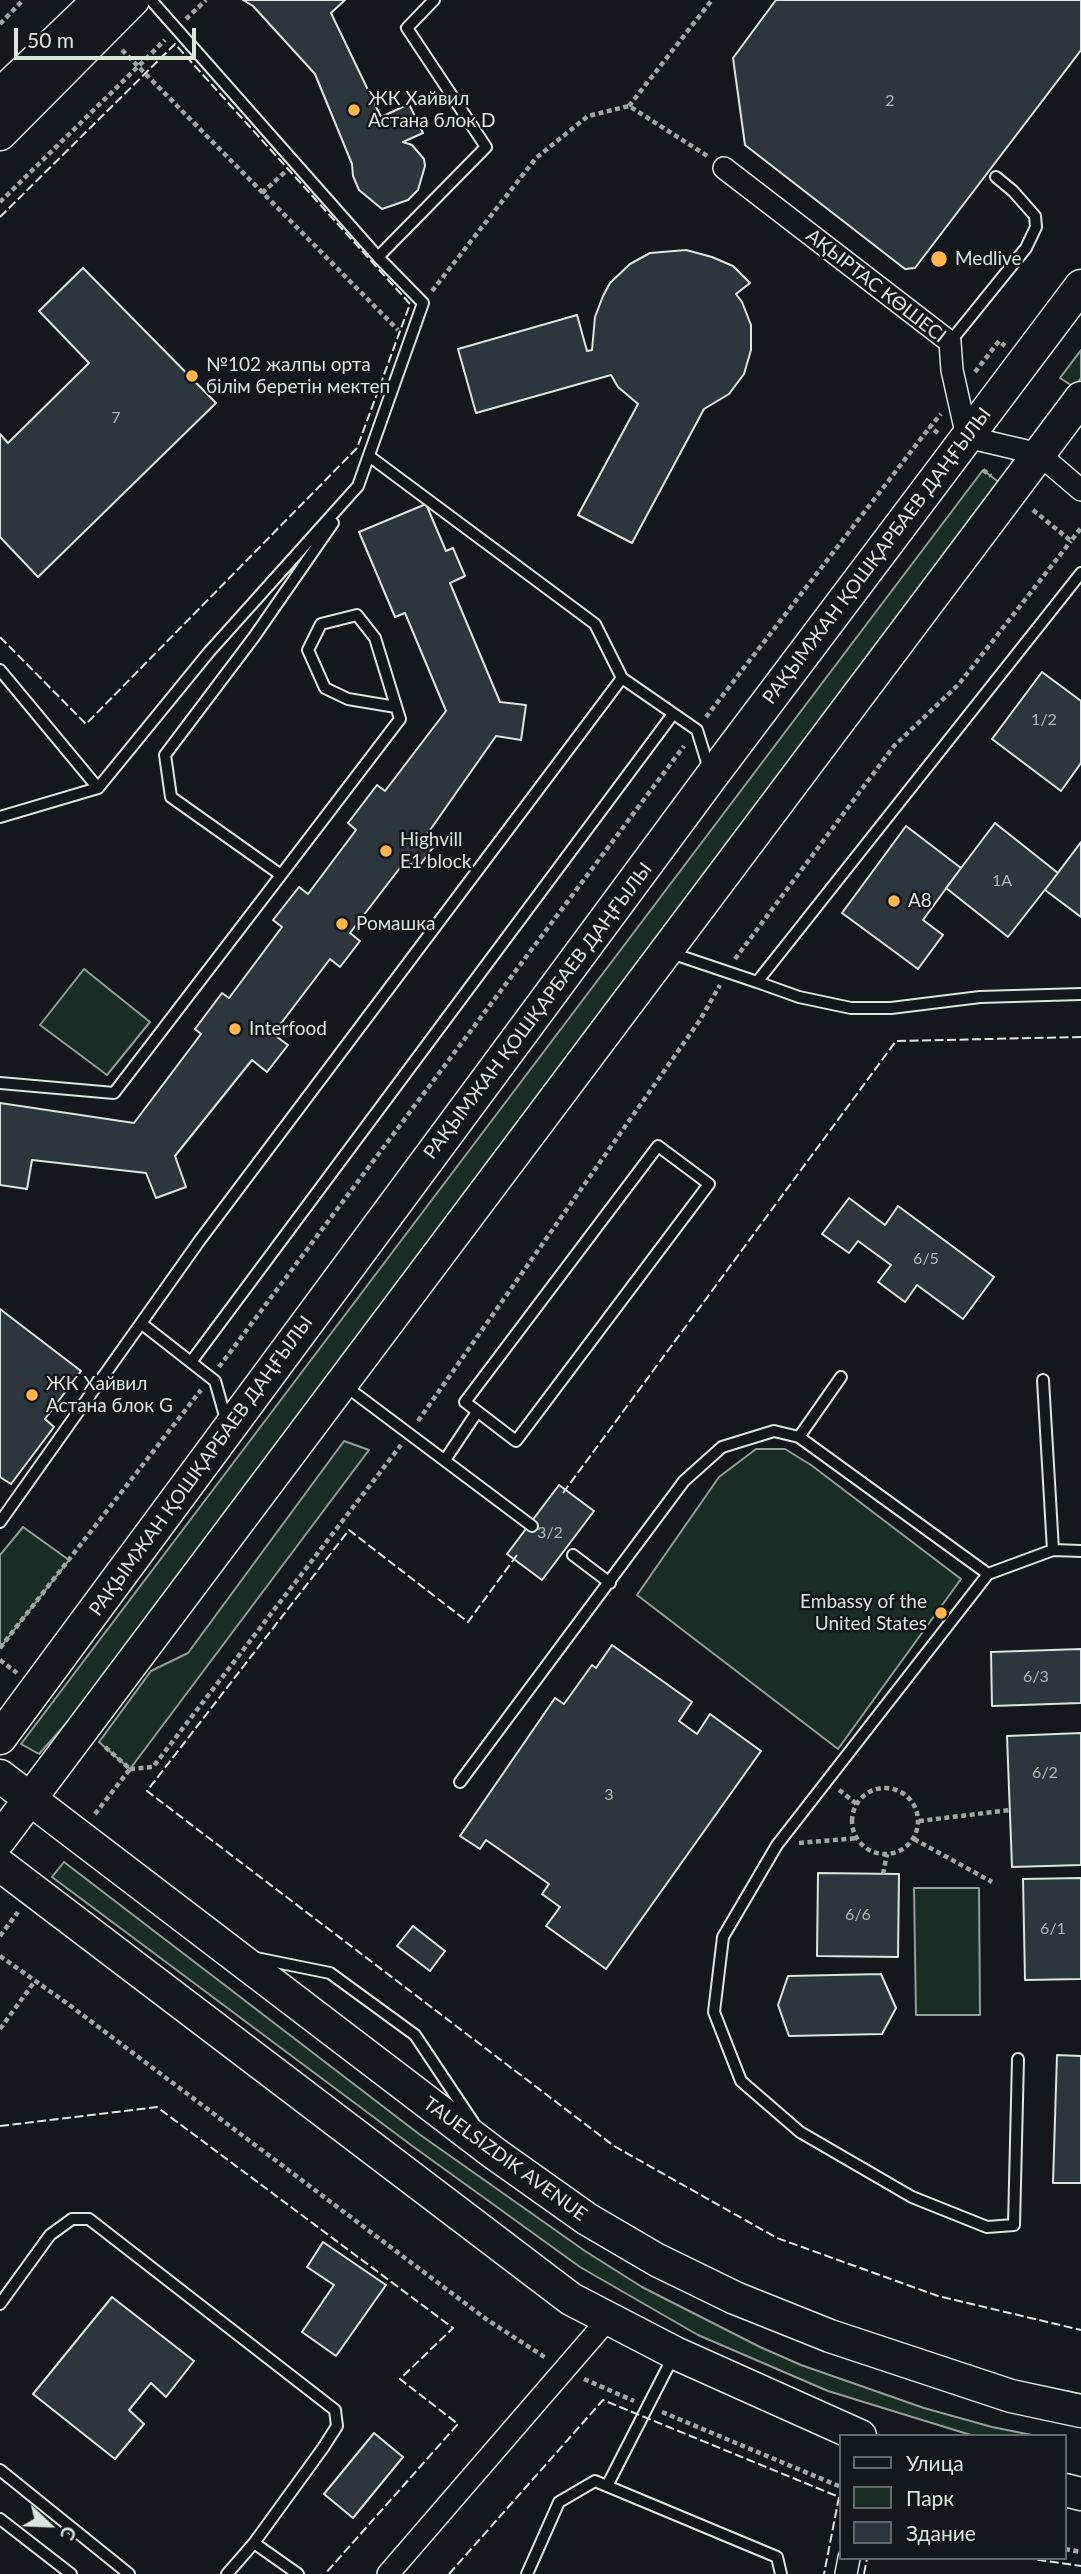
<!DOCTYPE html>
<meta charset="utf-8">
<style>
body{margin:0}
#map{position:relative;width:1081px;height:2574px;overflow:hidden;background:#14181c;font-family:Lato,sans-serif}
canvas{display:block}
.legend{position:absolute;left:839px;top:2434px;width:228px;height:126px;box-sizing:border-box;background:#14181c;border:2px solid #626a69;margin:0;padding:9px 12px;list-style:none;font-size:21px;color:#d8e6dc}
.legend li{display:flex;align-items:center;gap:14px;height:35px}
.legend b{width:35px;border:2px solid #626a69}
.north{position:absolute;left:14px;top:2490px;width:70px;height:70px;-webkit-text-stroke:5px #14181c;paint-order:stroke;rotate:113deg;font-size:19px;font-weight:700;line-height:28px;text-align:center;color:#d8e6dc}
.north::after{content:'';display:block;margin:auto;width:24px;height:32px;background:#d8e6dc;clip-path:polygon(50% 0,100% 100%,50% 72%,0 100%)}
.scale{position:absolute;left:14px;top:28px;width:182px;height:32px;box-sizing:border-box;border:4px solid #d8e6dc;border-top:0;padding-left:9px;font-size:21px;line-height:24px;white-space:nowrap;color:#d8e6dc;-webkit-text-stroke:5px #14181c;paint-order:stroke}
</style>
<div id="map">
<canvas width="1081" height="2574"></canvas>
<ul class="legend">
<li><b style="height:9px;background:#14181c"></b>Улица</li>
<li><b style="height:19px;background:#1a2d24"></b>Парк</li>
<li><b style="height:19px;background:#2c363c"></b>Здание</li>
</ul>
<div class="north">С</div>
<div class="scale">50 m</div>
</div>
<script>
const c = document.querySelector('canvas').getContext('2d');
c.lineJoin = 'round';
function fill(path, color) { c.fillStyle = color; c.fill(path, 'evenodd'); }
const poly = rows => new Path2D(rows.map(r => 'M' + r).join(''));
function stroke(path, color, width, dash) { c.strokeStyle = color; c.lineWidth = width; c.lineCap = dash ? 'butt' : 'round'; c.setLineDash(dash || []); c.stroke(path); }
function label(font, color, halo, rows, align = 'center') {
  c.font = font + ' Lato,sans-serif'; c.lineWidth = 5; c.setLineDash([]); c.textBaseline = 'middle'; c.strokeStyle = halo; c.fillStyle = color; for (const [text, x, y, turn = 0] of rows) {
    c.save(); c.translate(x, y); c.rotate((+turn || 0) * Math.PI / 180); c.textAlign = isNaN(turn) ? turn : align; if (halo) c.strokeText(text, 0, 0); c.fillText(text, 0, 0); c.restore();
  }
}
const green = poly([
 [1081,350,1081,378,1074,387,1060,378,1081,350],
 [983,470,1000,483,71,1718,39,1754,21,1744,983,470],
 [84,969,150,1022,107,1075,40,1025,84,969],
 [344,1441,369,1450,130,1769,99,1742,151,1671,188,1653,344,1441],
 [756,1449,785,1449,811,1465,961,1579,838,1749,637,1595,719,1477,756,1449],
 [23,1527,69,1560,0,1648,0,1555,23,1527],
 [64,1862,419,2134,585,2251,642,2287,760,2347,801,2365,924,2408,992,2427,1037,2436,974,2436,828,2391,698,2335,580,2267,411,2145,52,1877,64,1862],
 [914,1888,979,1888,980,2015,916,2015,914,1888]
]);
fill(green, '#1a2d24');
stroke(green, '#939e99', 2);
const building = poly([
 [243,0,345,0,331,13,381,117,409,104,423,133,403,142,412,145,424,159,425,166,418,190,408,200,382,209,359,190,353,176,352,164,315,74,253,6,243,0],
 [776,0,1081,0,1081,50,915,268,905,269,745,145,733,58,776,0],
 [686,250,712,257,733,266,750,283,736,294,742,302,751,325,751,350,744,374,729,394,704,409,632,543,578,515,638,404,618,387,611,375,476,413,458,349,577,315,587,351,592,350,595,317,603,296,610,283,630,264,650,253,686,250],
 [83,268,216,403,38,577,0,537,0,434,8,443,89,363,39,311,83,268],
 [426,504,446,551,453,548,465,576,450,583,500,702,526,705,521,740,496,736,428,833,438,841,417,869,406,860,350,933,360,941,340,967,330,959,273,1034,288,1045,267,1072,252,1060,175,1156,186,1187,156,1198,146,1173,32,1160,27,1189,0,1185,0,1103,134,1123,201,1034,195,1029,222,993,229,998,282,927,273,920,299,887,308,894,356,830,348,823,377,785,385,791,446,711,405,613,395,617,359,532,426,504],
 [1042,672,1081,701,1081,763,1061,791,992,739,1042,672],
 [995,823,1058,873,1008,937,946,888,995,823],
 [906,826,961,868,923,920,943,935,918,969,842,913,906,826],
 [1081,842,1081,917,1045,890,1081,842],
 [849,1198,885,1225,898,1206,994,1277,963,1319,917,1285,905,1302,878,1282,891,1265,858,1241,849,1253,822,1234,849,1198],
 [0,1309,81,1371,45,1419,54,1427,11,1484,0,1477,0,1309],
 [559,1485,594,1511,542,1580,507,1554,559,1485],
 [612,1645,692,1702,679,1721,697,1734,710,1714,761,1751,606,1969,546,1926,560,1907,542,1894,549,1884,486,1840,480,1849,460,1836,555,1698,564,1704,592,1665,596,1668,612,1645],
 [1081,1649,1081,1703,992,1706,991,1652,1081,1649],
 [1081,1733,1081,1865,1012,1867,1007,1736,1081,1733],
 [818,1873,899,1874,898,1957,817,1956,818,1873],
 [1081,1878,1081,1979,1025,1980,1023,1879,1081,1878],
 [413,1926,445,1951,430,1971,397,1946,413,1926],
 [881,1974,896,2008,882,2034,789,2036,778,2005,788,1976,881,1974],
 [1057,2055,1081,2056,1081,2183,1053,2183,1057,2055],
 [323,2242,386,2285,336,2356,302,2332,334,2285,307,2267,323,2242],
 [112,2297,194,2361,166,2397,151,2383,129,2410,144,2424,115,2459,33,2394,112,2297],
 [374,2433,403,2457,353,2518,324,2494,374,2433]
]);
fill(building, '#2c363c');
stroke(building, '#d8e6dc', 2);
const lane = poly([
 [378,257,486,147,407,28,434,0],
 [950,342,1026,248,1036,227,1035,216,1013,191,996,177],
 [369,456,595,624,622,678],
 [333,523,254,637,165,755,171,797,281,875,400,719,375,638,357,615,321,624,308,650,325,688,348,699,396,707],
 [0,670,98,788],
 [0,817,98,788,209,652,358,486,423,303,378,257,151,0],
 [668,952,757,982,1081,573],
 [757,982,799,997,851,1008,891,1008,980,997,1081,994],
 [0,1083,114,1093,281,875],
 [658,1146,709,1184,516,1441,465,1402,658,1146],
 [142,1324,215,1381,227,1423],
 [191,1362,673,714],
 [1043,1380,1053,1550],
 [344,1385,532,1526],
 [799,1437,841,1377],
 [445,1460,477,1412],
 [0,1522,200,1240,622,678,697,730,709,769],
 [573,1555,610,1583],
 [460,1782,684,1481,722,1447,774,1431,799,1437,988,1574],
 [256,1958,330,1973,415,2035,473,2122],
 [1018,2059,1014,2225,987,2227,912,2197,800,2132,741,2081,714,2012,723,1937,777,1845,988,1574,1053,1550,1081,1551],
 [0,2304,50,2235,72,2219,89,2219,335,2410,337,2426,323,2448,254,2543,227,2574],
 [0,2470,129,2574],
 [607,2486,674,2355],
 [0,2519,71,2574],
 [254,2543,298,2574],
 [527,2574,559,2502,595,2481,777,2557,781,2574]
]);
const street = poly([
 [724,168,950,342,952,370,967,437,1039,454,1081,490],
 [388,2574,609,2318],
 [846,2574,849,2558]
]);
const secondary = poly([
 [0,95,99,0],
 [0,134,133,0],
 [0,1738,711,777,1081,286],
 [0,1776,494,2153,587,2219,657,2260,735,2298,830,2336,1011,2396,1081,2411],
 [0,1839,1081,398],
 [0,1865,571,2299,675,2353,860,2436],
 [1065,2490,1081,2494]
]);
stroke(lane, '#d8e6dc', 14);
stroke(street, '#d8e6dc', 24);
stroke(secondary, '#d8e6dc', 35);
stroke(poly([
 [186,19,206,0],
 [0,24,23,0],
 [122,50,398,330],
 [629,106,712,0],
 [262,193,285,172],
 [0,202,165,40],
 [432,291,536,158,588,116,629,106,709,157],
 [975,372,999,341,1005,346],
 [938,433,930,427,941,414],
 [983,470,991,476],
 [1033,510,1071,541,1081,528],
 [706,717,930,427],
 [735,959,894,746,959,684,1071,541],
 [219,1367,684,746],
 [418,1421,700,1020,720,985],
 [0,1648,201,1390],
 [0,1660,17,1673],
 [130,1769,153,1767,401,1445],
 '852 1821a33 33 0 1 1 66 0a33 33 0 1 1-66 0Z',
 [839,1790,858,1805],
 [95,1814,130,1769,104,1746],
 [919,1821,1010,1810],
 [914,1839,992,1882],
 [799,1843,858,1838],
 [883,1874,887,1854],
 [0,1936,18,1912],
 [0,1956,68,2004,486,2319,546,2358],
 [0,2029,35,1981],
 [584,2379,634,2401],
 [662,2412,841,2487],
 [1065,2549,1081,2552]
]), '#9da8a2', 4.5, [5, 3.5]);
stroke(lane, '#14181c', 10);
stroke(street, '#14181c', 21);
stroke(secondary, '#14181c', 32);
stroke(poly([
 [0,217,175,44,410,304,357,448,86,724,0,637],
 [563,1493,896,1041,1081,1037],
 [517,1555,468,1622,349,1530,147,1791,614,2146,777,2238,938,2296,1081,2330],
 [0,2126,157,2107,453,2328,400,2379,458,2424,325,2574],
 [1025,2558,1081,2566],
 [449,2574,603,2400,839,2497,824,2574],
 [864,2574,867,2558]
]), '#d8e6dc', 2, [9, 3.5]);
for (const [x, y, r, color] of [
 [354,110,7,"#ffb74d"],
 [939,259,9,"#ffb74d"],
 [192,376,7,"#ffb74d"],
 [386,851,7,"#ffb74d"],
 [894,901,7,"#ffb74d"],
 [342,924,7,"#ffb74d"],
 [235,1029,7,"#ffb74d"],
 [32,1395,7,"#ffb74d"],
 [941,1613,7,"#ffb74d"]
]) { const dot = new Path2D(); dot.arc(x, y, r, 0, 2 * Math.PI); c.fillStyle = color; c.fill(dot); stroke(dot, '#14181c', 2.5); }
label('16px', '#adbab4', null, [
 ["2",890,101],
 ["7",116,418],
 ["1/2",1044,720],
 ["1А",1002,881],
 ["6/5",926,1259],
 ["3/2",550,1533],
 ["6/3",1036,1677],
 ["6/2",1045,1773],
 ["3",609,1795],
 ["6/6",858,1915],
 ["6/1",1053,1929]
]);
label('19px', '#d8e6dc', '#14181c', [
 ["ЖК Хайвил",368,99],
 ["Астана блок D",368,121],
 ["Medlive",955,259],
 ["№102 жалпы орта",206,365],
 ["білім беретін мектеп",206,387],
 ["Highvill",400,840],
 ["E1 block",400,862],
 ["А8",908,901],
 ["Ромашка",356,924],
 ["Interfood",249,1029],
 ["ЖК Хайвил",46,1384],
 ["Астана блок G",46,1406],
 ["Embassy of the",927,1602,"right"],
 ["United States",927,1624,"right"]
], 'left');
label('19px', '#d8e6dc', '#14181c', [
 ["АҚЫРТАС КӨШЕСІ",876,286,38],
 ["РАҚЫМЖАН ҚОШҚАРБАЕВ ДАҢҒЫЛЫ",877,556,-53],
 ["РАҚЫМЖАН ҚОШҚАРБАЕВ ДАҢҒЫЛЫ",538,1011,-53],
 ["РАҚЫМЖАН ҚОШҚАРБАЕВ ДАҢҒЫЛЫ",201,1466,-54],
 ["TAUELSIZDIK AVENUE",505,2159,36]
]);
</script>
